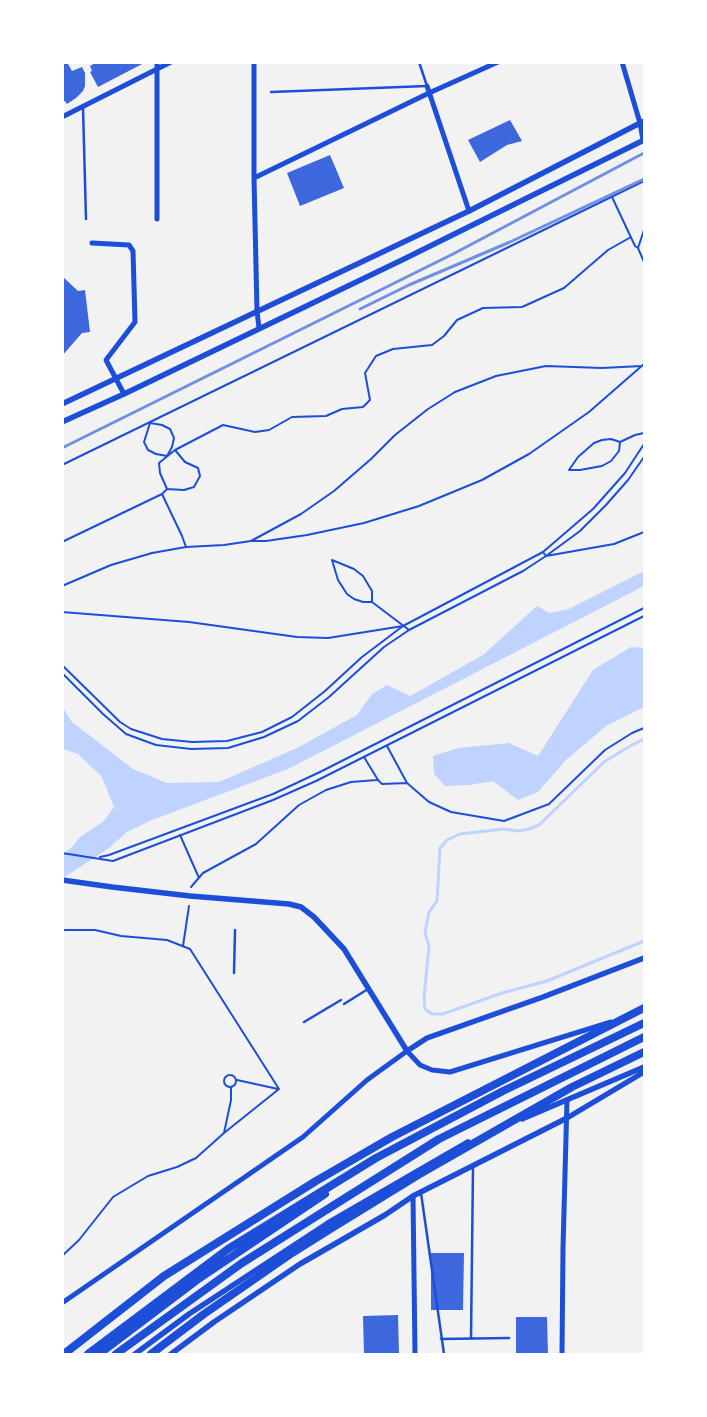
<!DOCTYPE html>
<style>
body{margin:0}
#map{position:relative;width:707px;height:1417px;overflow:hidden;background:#f2f2f2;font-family:Spectral,serif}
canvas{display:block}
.frame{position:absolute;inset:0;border:64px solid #fff;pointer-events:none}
</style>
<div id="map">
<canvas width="707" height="1417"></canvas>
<div class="frame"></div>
</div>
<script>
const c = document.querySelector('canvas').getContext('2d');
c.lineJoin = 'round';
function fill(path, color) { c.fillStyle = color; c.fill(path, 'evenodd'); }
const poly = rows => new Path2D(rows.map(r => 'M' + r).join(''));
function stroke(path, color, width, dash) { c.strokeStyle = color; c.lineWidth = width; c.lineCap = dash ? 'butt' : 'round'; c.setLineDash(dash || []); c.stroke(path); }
fill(poly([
 [644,571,644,586,288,769,152,820,127,832,108,849,63,878,63,855,72,847,80,837,104,821,114,807,102,777,78,754,63,749,62,706,72,722,133,769,167,783,219,782,297,748,357,715,372,694,387,685,410,696,483,655,537,606,550,613,569,609],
 [631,647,644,648,644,707,606,726,566,760,538,792,518,800,493,781,469,785,445,786,434,774,433,756,458,748,509,743,538,756,593,670]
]), '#bfd3fe');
stroke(poly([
 [644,739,630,746,604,762,539,825,529,829,518,831,504,829,460,834,447,840,440,848,437,901,429,912,425,933,429,946,424,998,425,1009,432,1014,443,1014,502,993,547,981,644,941]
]), '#bfd3fe', 3);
fill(poly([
 [62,62,72,62,68,64,72,71,82,67,85,73,85,86,83,91,76,98,67,104,65,101,62,102],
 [97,62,146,62,98,87,90,72,92,71,90,66],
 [510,120,522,141,507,145,480,162,468,140],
 [330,155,344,188,300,206,287,173],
 [62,276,78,291,85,290,90,332,82,333,62,356],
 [431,1253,464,1253,463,1310,431,1310],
 [398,1315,399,1354,364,1354,363,1316],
 [516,1317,547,1317,548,1354,516,1354]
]), '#3d67dc');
stroke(poly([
 [612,197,635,246,638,248],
 [644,230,638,248,644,262],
 [150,423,162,425,170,429,174,438,172,447,167,456,156,454,148,450,144,442,150,423],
 [620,442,619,451,611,461,602,466,580,470,569,470,578,457,594,443,602,440,611,439,620,442,635,435,644,433],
 [175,450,185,462,198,468,200,476,194,487,184,490,167,489,160,473,159,463,175,450,223,425,255,432,269,430,292,417,326,416,342,409,363,407,370,400,365,373,376,356,393,349,432,345,444,336,457,320,483,308,522,307,564,288,608,250,631,237],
 [62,465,644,181],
 [167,489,162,494,182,536,186,547],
 [251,541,301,514,334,491,371,459,395,435,428,409,455,392,496,376,546,366,602,368,642,366],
 [62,542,162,494],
 [543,552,546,556,614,544,644,532],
 [62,586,111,565,152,553,186,547,224,545,251,541,266,541,307,535,364,523,419,506,482,480,529,454,589,412,644,364],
 [372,602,372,591,363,576,354,569,332,560,338,580,347,594,354,599,363,602,372,602,409,630],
 [62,612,189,622,297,637,328,638,403,626],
 [62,665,120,722,131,729,162,739,192,742,227,741,262,732,292,717,325,691,362,657,403,626,543,552,593,509,625,473,644,444],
 [62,673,103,714,126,734,156,745,191,749,228,748,264,737,298,721,329,697,384,647,409,630,523,571,546,556,580,531,606,505,628,480,644,457],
 [387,746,407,783],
 [364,757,378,780,382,784,407,783,429,802,451,812,504,821,549,804,605,750,632,733,644,728],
 [180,835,199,878],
 [62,853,113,861,273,800,316,781,644,616],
 [100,857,109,855,273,794,320,772,644,608],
 [191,887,203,873,256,844,299,805,326,790,351,782,377,780],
 [62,931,65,930,95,930,121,936,167,940,190,949,279,1089,224,1133,196,1158,177,1167,148,1176,113,1197,79,1240,62,1256],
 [183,946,189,906],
 '224 1081a6 6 0 1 1 12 0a6 6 0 1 1-12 0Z',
 [237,1080,278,1089],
 [224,1133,231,1100,231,1087]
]), '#1d4ed8', 2);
stroke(poly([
 [271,92,427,86,419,62],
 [83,108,86,219],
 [234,973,235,930],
 [344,1004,368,989],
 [304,1022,341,1000],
 [421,1193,444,1354],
 [471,1338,473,1167],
 [441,1339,509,1338]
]), '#1d4ed8', 2.5);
stroke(poly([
 [254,62,254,178,257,311,259,328],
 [622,62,640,123,643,140],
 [427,86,469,211],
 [62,117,171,62],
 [254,178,429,93,498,62],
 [157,219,157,62],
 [92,243,129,245,133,251,135,322,106,360,124,394],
 [413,1196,415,1354],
 [62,1303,303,1137,367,1080,407,1051,420,1065,432,1070,450,1072,611,1022],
 [562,1354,563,1248,567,1100]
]), '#1d4ed8', 5);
stroke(poly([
 [62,404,469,211,644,121],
 [62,422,124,394,404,259,644,140],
 [62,880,112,887,190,896,289,904,301,907,314,917,344,949,407,1051,427,1038,543,997,644,958],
 [522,1119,644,1067],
 [135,1354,189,1314,328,1223,468,1142],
 [171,1354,214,1322,300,1264,385,1215,413,1196,567,1118,644,1072]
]), '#1d4ed8', 5.5);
stroke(poly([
 [64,1354,164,1276,316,1181,392,1137,644,1008],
 [88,1354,228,1249,376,1158,503,1091,644,1023],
 [99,1354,197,1280,325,1194],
 [116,1354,242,1263,439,1139,644,1037],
 [151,1354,204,1314,292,1253,335,1226,418,1175,572,1087,644,1052]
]), '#1d4ed8', 8);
stroke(poly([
 [360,309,409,285,510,242,644,179],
 [62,448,453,254,644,153]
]), '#7290e2', 3);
</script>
